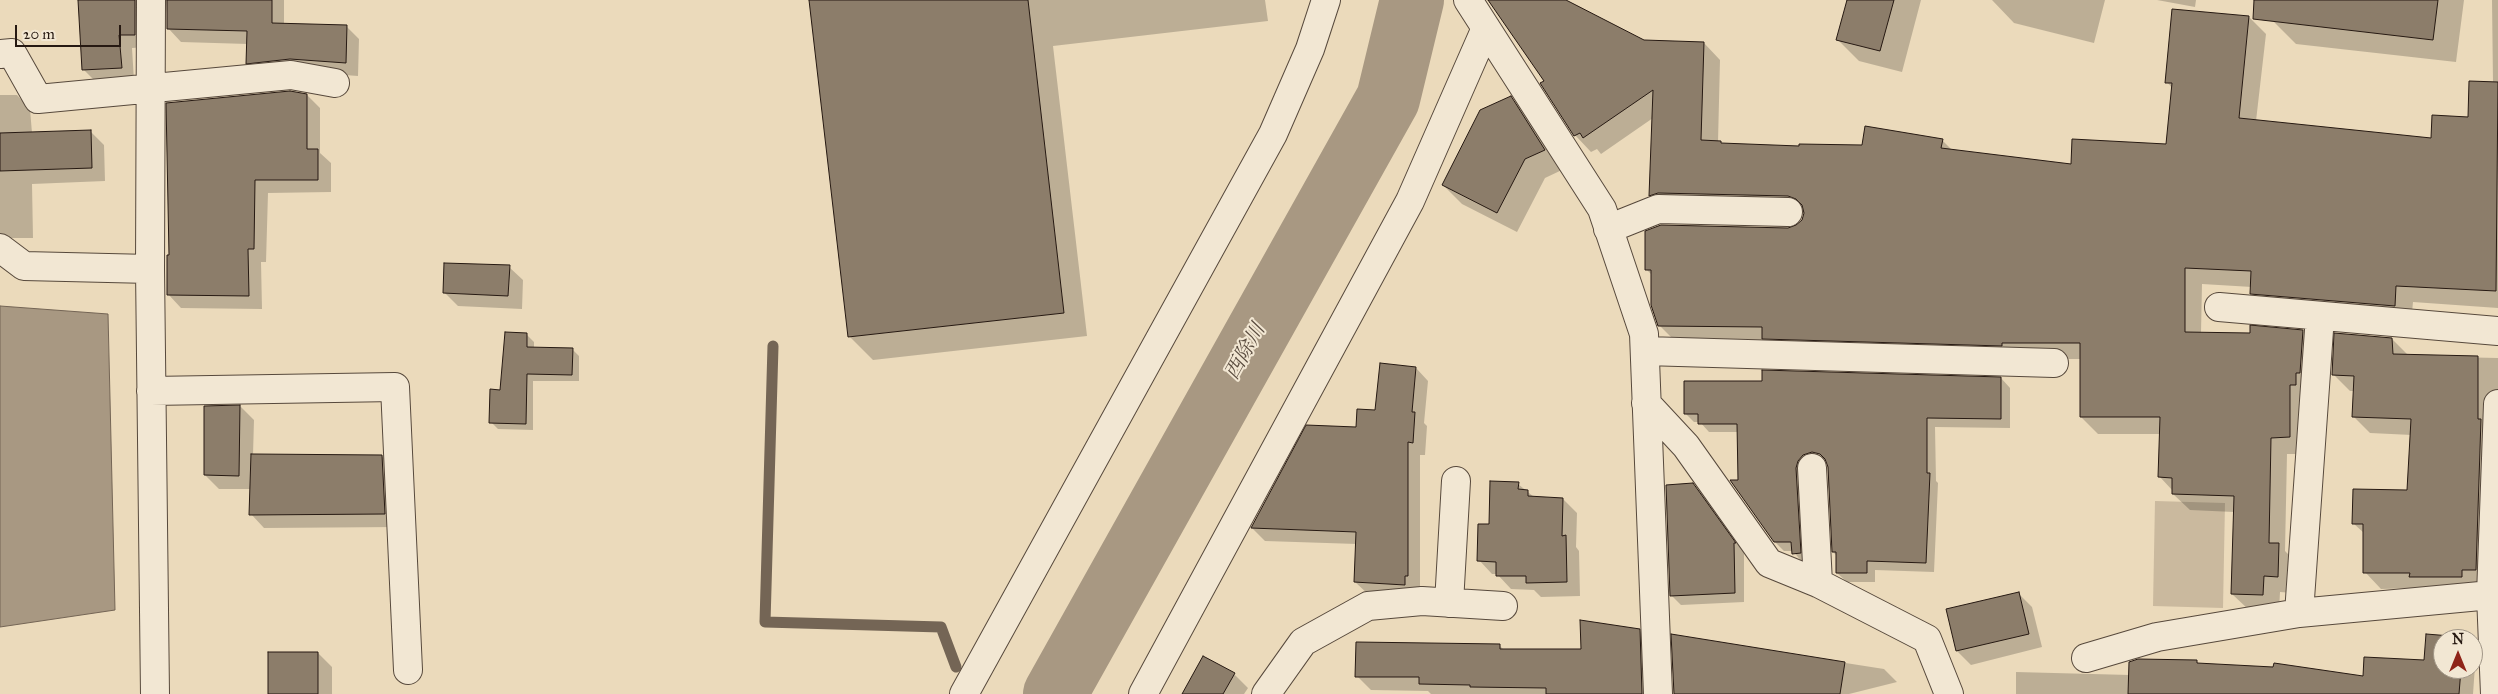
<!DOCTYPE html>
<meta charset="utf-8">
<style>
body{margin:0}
#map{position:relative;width:2498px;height:694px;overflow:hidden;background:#ebdabb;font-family:"IM FELL Great Primer",serif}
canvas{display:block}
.north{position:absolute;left:2433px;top:629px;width:50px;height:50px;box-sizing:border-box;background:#f2e7d3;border:1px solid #a09586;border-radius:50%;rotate:0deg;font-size:14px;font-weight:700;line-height:20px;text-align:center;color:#261912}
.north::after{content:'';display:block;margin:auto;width:18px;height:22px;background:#8f2418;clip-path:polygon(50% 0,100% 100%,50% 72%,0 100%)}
.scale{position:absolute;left:15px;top:25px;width:106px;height:22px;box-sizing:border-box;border:2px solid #261912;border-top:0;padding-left:6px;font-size:15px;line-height:18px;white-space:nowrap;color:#261912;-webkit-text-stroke:4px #f2e7d3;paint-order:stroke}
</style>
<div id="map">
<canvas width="2498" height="694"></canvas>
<div class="north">N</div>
<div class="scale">20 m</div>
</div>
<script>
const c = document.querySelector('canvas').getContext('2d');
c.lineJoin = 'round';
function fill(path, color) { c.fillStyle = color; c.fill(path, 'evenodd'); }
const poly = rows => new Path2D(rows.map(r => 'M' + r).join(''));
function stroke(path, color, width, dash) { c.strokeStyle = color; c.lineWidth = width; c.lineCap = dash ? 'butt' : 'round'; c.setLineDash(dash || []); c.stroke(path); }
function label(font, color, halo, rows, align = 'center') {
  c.font = font + ' "IM FELL Great Primer","Noto Serif JP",serif'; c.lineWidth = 4; c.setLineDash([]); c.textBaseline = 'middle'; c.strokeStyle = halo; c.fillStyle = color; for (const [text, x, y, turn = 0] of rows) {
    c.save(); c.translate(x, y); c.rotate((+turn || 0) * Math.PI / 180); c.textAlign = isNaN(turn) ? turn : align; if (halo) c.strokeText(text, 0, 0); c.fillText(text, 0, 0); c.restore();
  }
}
fill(poly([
 [2155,501,2225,503,2223,608,2153,606]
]), '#cab99e');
const water = poly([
 [0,306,108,314,115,610,0,627,0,306]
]);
fill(water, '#a89882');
stroke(water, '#746555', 1);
fill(poly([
 [79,0,156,0,148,47,132,48,134,81,97,83,84,70],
 [166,0,284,0,284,25,346,26,359,39,358,76,304,72,260,76,247,63,248,44,181,42,168,28],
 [810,0,1265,0,1268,21,1053,46,1087,336,873,360,850,337],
 [1501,0,1563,0,1644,42,1704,43,1720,60,1718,142,1724,145,1800,147,1863,146,1942,140,1952,150,2073,165,2167,145,2173,89,2167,82,2249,17,2266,34,2256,121,2432,140,2469,118,2493,83,2492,0,2498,0,2498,308,2413,302,2411,323,2268,310,2252,294,2252,287,2202,284,2201,333,2251,334,2303,331,2320,348,2306,454,2287,454,2285,551,2295,561,2294,593,2280,592,2279,611,2249,610,2232,594,2234,512,2190,510,2173,494,2173,491,2159,476,2161,434,2098,434,2081,417,2081,359,2018,359,1676,342,1659,325,1652,275,1647,270,1797,227,1803,220,1805,213,1676,210,1667,212,1650,195,1653,118,1601,154,1597,149,1591,152,1575,135],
 [1848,0,1921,0,1902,72,1859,61,1838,40],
 [1992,0,2105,0,2094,43,2014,23],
 [2157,0,2196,0,2195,7],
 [2275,0,2464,0,2456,62,2296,44,2273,21],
 [0,95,17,95,30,109,32,133,91,132,104,145,105,181,32,184,33,238,5,238,0,233],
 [307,95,320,108,320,153,331,163,331,192,268,193,266,262,261,262,262,309,181,308,168,294],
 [1511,98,1530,117,1564,169,1545,178,1517,232,1462,204,1443,185],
 [509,267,523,280,522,309,458,306,444,292],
 [527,335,534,342,534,348,572,349,579,356,579,381,533,381,533,430,498,429,491,422],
 [2392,339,2409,356,2498,358,2498,438,2485,586,2381,589,2365,572,2365,534,2353,523,2409,492,2412,435,2370,433,2353,416,2355,391,2350,391,2333,374],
 [1416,368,1428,381,1424,423,1427,426,1425,455,1420,455,1420,588,1368,594,1355,582,1357,544,1265,541,1252,528,1307,426,1357,428],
 [2001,378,2010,388,2010,428,1935,427,1936,481,1938,483,1934,572,1875,570,1875,582,1847,582,1837,573,1837,556,1833,552,1827,462,1822,461,1809,562,1802,562,1793,551,1784,551,1775,542,1740,481,1739,432,1709,432,1700,422,1694,422,1685,413],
 [240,406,254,420,253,455,382,456,396,470,398,527,264,528,251,514,251,489,219,489,205,475],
 [1518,484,1534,497,1563,499,1577,513,1576,547,1579,551,1580,596,1541,597,1534,590,1511,589,1497,574,1492,574,1479,560,1490,526],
 [1693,484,1702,494,1744,552,1744,602,1681,605,1671,595],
 [2018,593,2032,607,2042,647,1971,665,1957,651],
 [1639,630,1653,644,1655,694,1431,694,1428,691,1371,690,1357,676,1499,645,1504,650,1582,650],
 [1673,636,1884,669,1897,682,1849,694,1675,694],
 [2428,636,2464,639,2443,639,2443,669,2473,669,2473,648,2476,652,2473,694,2016,694,2016,672,2130,675,2196,661,2199,664,2364,677,2426,662],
 [318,653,332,667,332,694,269,694],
 [1234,674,1248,688,1244,694,1184,694]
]), '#0003');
stroke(poly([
 [773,346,765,622,941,627,956,667]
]), '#746555', 11);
stroke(poly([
 [1055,694,1388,99,1412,0]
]), '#a89882', 64);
const building = poly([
 [78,0,135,0,135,35,119,35,122,68,82,70,78,0],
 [167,0,272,0,272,23,347,25,346,63,290,59,246,64,247,31,167,29,167,0],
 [809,0,1028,0,1064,313,848,337,809,0],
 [1488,0,1566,0,1644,40,1704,42,1701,140,1721,141,1721,143,1799,146,1799,144,1862,145,1865,126,1943,139,1941,148,2071,164,2072,139,2166,144,2172,83,2165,83,2172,9,2249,16,2239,118,2431,138,2432,115,2468,117,2469,81,2498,82,2496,291,2396,286,2395,306,2250,294,2251,271,2185,268,2185,332,2250,333,2250,325,2303,330,2300,373,2296,373,2296,385,2290,385,2290,437,2271,438,2269,543,2279,543,2278,577,2264,576,2263,595,2231,594,2234,496,2172,494,2172,478,2158,477,2160,417,2080,417,2080,343,2002,343,2002,346,1762,339,1762,327,1658,326,1651,305,1651,270,1645,270,1645,231,1661,225,1788,228,1796,225,1802,220,1804,213,1802,205,1796,199,1788,196,1658,193,1649,196,1653,90,1583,138,1580,133,1574,136,1540,83,1544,81,1488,0],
 [1847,0,1894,0,1880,51,1836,40,1847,0],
 [2254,0,2438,0,2433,40,2253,19,2254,0],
 [290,91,307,94,307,149,318,149,318,180,255,180,254,249,248,249,249,296,167,295,167,255,169,255,166,103,290,91],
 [1511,96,1545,150,1525,159,1497,213,1442,185,1480,110,1511,96],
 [91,130,92,168,0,171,0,133,91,130],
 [444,263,510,265,508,296,443,293,444,263],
 [505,332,527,333,527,347,573,348,572,375,527,374,526,424,489,423,490,389,500,390,505,332],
 [2334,333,2392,338,2393,354,2478,356,2478,419,2481,419,2476,570,2462,570,2462,577,2409,577,2410,573,2363,573,2363,524,2352,524,2353,489,2407,490,2411,419,2352,417,2354,376,2332,375,2334,333],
 [1380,363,1416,367,1412,412,1415,412,1413,443,1408,442,1408,576,1405,576,1405,585,1354,582,1356,532,1251,528,1306,425,1356,427,1357,409,1375,410,1380,363],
 [1762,370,2001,377,2001,419,1927,418,1927,473,1930,473,1926,563,1867,561,1867,573,1836,573,1836,552,1832,552,1828,467,1825,459,1820,454,1812,452,1803,455,1798,461,1796,468,1801,553,1792,554,1791,542,1774,542,1730,480,1738,480,1737,424,1698,424,1698,414,1684,414,1684,381,1762,381,1762,370],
 [240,405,239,476,204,475,204,406,240,405],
 [251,454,382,455,385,514,249,515,251,454],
 [1490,481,1519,482,1518,489,1528,490,1528,496,1563,498,1562,536,1566,535,1567,582,1526,583,1526,576,1496,576,1496,562,1477,561,1478,524,1489,524,1490,481],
 [1693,483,1736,543,1734,543,1735,593,1670,596,1666,485,1693,483],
 [2019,592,2029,634,1956,651,1946,609,2019,592],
 [1580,620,1640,629,1642,694,1546,694,1546,688,1470,687,1470,685,1419,684,1419,677,1355,677,1356,642,1500,644,1500,649,1581,649,1580,620],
 [1671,634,1845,662,1840,694,1674,694,1671,634],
 [2426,634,2463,637,2463,639,2443,639,2443,669,2461,669,2459,694,2128,694,2129,662,2138,659,2197,660,2197,663,2273,667,2274,663,2363,676,2364,657,2424,660,2426,634],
 [268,652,318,652,318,694,268,694,268,652],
 [1203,656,1235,673,1223,694,1182,694,1203,656]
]);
fill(building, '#8c7d6a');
stroke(building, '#261912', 1);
const minor = poly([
 [1468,0,1602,209,1644,334,1658,694],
 [0,54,12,53,38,99,291,75,335,83],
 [1608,229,1658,209,1788,212],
 [0,248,24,266,150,269,151,0],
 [150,269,155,694],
 [2219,307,2498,331],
 [1645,351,2054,363],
 [151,391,395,387,408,670],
 [1646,403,1686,446,1769,563,1818,583,1927,639,1949,694],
 [1812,468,1818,583],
 [1449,603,1456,481],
 [2299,613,2320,316],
 [2086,658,2157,637,2299,613,2491,595],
 [964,694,1273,134,1310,49,1326,0],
 [1143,694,1410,201,1486,28],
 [1266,694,1303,642,1368,606,1422,601,1503,606],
 [2495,694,2491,595,2498,404]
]);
stroke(minor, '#57493c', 30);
stroke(minor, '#f2e7d3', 28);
label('italic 20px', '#5a4c3f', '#f2e7d3', [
 ["西除川",1246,352,-61]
]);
</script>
